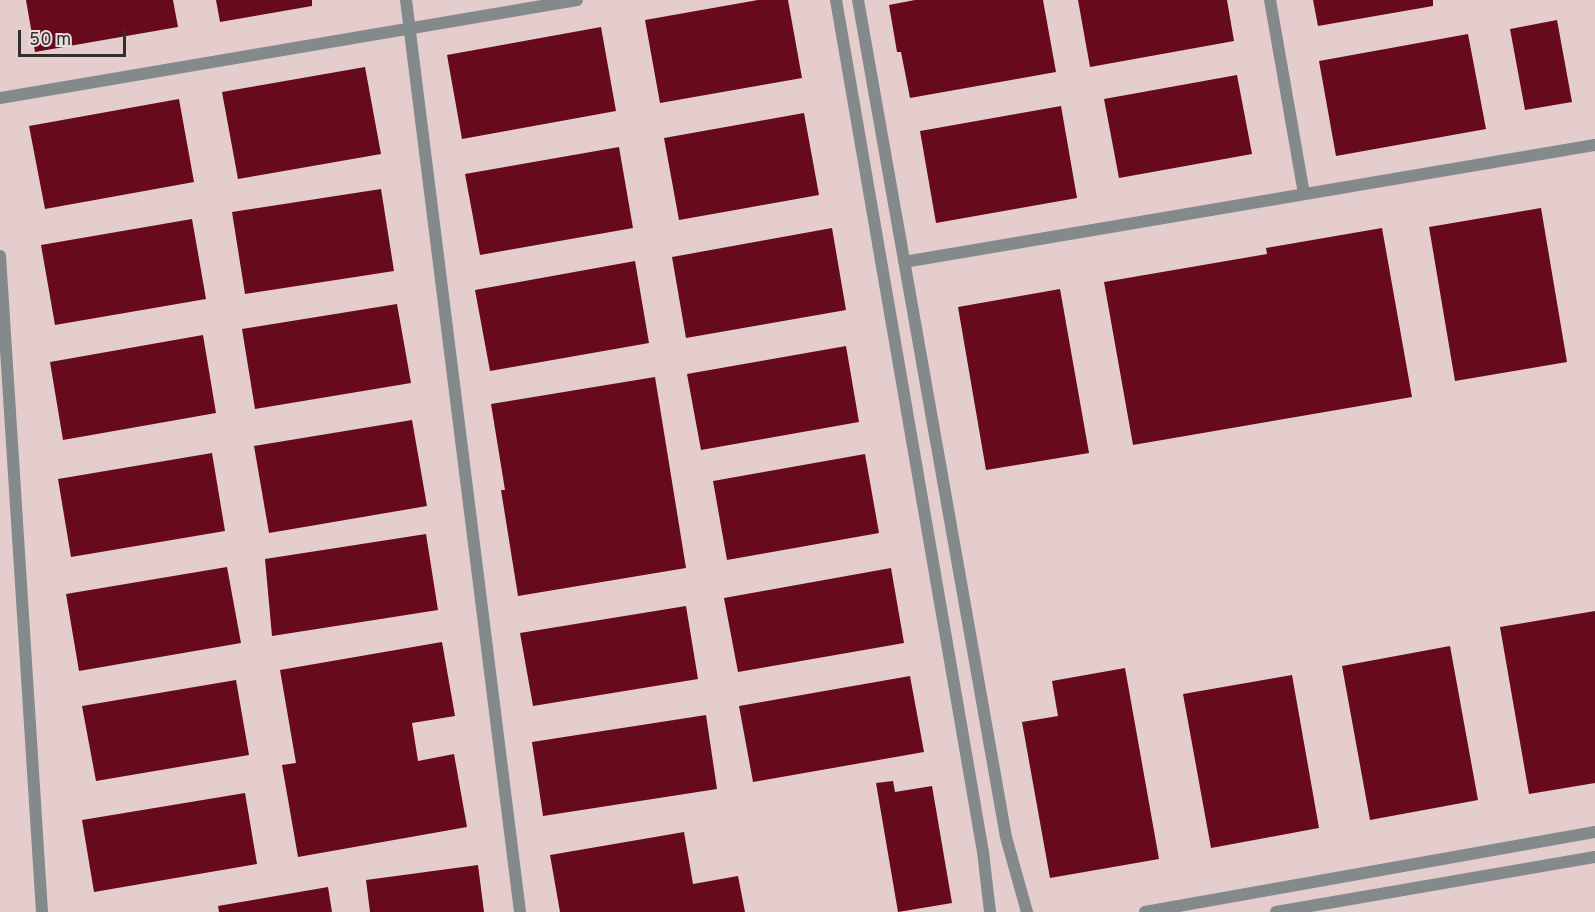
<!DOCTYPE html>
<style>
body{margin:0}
#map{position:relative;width:1595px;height:912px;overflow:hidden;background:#eadcdc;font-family:Overpass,sans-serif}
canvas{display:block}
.scale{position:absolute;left:18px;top:30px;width:108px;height:27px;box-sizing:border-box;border:3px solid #342f2f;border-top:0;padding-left:8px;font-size:18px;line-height:21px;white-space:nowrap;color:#342f2f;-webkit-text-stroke:4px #eadcdc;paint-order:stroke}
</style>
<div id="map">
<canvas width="1595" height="912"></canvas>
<div class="scale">50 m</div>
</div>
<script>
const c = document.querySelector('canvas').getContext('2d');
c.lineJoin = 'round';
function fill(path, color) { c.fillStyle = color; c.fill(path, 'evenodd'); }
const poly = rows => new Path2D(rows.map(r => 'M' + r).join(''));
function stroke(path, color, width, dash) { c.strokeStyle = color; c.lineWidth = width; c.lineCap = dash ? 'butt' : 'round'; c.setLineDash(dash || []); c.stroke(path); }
fill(poly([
 [0,0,1595,0,1595,912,0,912]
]), '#e4cdcc');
fill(poly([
 [26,0,173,0,178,27,35,52],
 [216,0,312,0,312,6,220,22],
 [758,0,788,0,802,78,660,103,645,20],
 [915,0,1043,0,1056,72,910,98,901,52,897,52,889,5],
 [1078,0,1227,0,1234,41,1090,67],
 [1313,0,1433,0,1433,6,1318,26],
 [1557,20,1572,102,1525,110,1510,29],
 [601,27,616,111,462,139,447,55],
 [1468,34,1486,129,1336,156,1319,61],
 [365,67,381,154,238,179,222,92],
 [1237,75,1252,154,1119,178,1104,99],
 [179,99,194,182,45,209,29,126],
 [1061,106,1077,198,936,223,920,131],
 [804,113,819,195,679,220,664,138],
 [619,147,633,228,480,255,465,174],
 [381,189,394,271,245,294,232,212],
 [1541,208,1567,362,1455,381,1429,227],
 [192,219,206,299,55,325,41,245],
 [832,228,846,310,686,338,672,257],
 [1382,228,1412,397,1133,445,1104,282,1267,254,1266,248],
 [635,261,649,343,490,371,475,290],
 [1060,289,1089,453,986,470,958,307],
 [397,304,411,383,255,409,242,329],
 [203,335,216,413,63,440,50,362],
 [846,346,859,422,701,450,687,374],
 [655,377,686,568,518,596,501,490,505,490,491,404],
 [412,420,427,506,269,533,254,446],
 [212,453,225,531,71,557,58,479],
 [865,454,879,533,727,560,713,481],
 [426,534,438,610,272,636,265,559],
 [227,567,241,643,79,671,66,594],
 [891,568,904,643,738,672,724,598],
 [686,606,698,679,533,706,520,633],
 [1595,611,1595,783,1529,794,1500,627],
 [442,642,455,716,412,723,418,761,454,754,467,827,298,857,282,765,296,763,280,670],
 [1450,646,1478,800,1370,820,1342,666],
 [1125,668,1159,859,1050,878,1022,722,1058,716,1052,681],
 [1292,675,1319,828,1211,848,1183,694],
 [910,676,924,752,753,782,739,706],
 [236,680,249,755,96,781,82,706],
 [706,715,717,789,543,816,532,742],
 [893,781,895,792,932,786,952,903,898,912,876,783],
 [245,793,257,864,94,892,82,820],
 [684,832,693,884,738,876,745,912,560,912,550,855],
 [478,865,484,912,370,912,366,880],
 [328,887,332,912,219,912,218,906]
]), '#670a1b');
stroke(poly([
 [406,0,520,912],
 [836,0,983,852,990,912],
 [858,0,1006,837,1027,912],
 [1270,0,1304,194],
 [0,98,577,0],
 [0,256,42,912],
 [904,262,1595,145],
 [1145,912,1595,832],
 [1276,912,1595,857]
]), '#84898b', 12);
</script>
